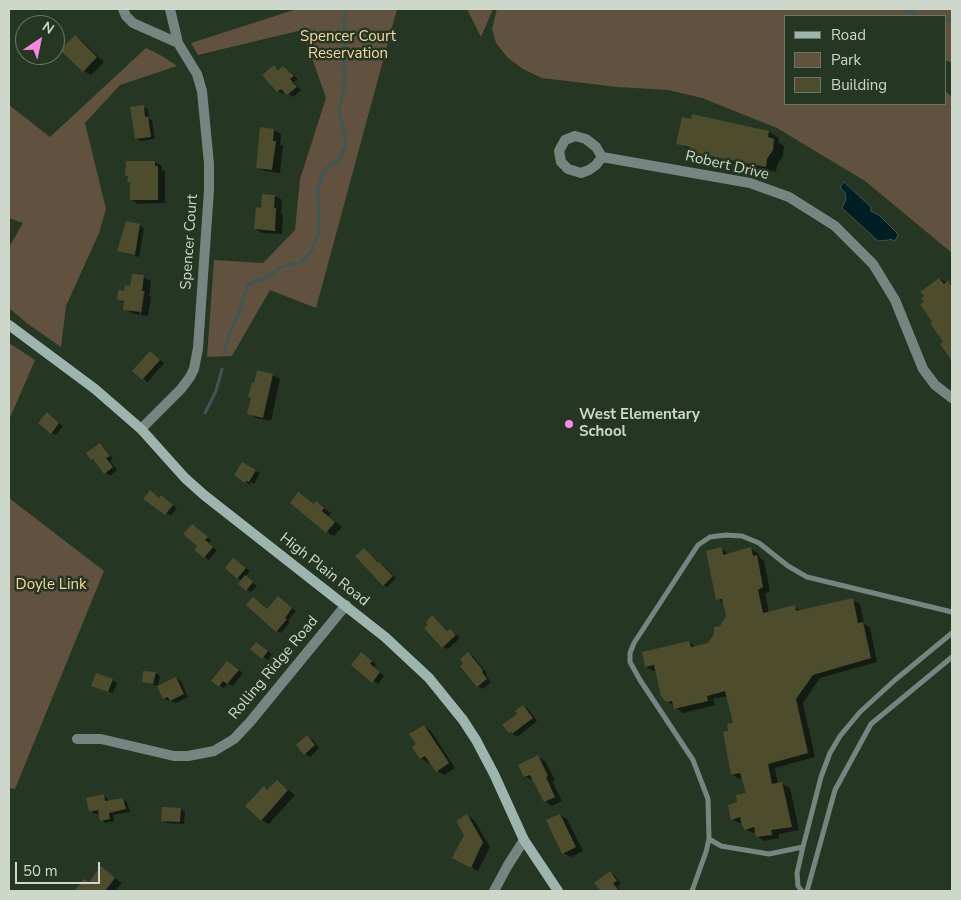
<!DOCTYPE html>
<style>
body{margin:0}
#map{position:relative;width:961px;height:900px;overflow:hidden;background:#253623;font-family:"Nunito Sans",sans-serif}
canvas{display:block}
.frame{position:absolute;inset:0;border:10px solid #cdd8cb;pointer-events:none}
.legend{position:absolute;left:784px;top:15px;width:162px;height:90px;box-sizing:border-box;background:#253623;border:1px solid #687766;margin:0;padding:6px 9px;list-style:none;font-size:15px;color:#cdd8cb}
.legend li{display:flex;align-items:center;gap:10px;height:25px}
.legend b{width:25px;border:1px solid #687766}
.north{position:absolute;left:15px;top:15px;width:50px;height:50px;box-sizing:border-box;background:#253623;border:1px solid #687766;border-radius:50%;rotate:34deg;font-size:14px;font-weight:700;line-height:20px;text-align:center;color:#cdd8cb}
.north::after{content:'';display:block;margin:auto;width:18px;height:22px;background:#fb87e5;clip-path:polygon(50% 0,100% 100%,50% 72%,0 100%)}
.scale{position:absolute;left:15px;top:862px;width:85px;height:22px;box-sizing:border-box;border:2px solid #cdd8cb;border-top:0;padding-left:6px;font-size:15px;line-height:18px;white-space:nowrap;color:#cdd8cb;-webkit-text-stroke:4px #253623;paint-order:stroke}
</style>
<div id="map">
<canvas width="961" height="900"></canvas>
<div class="frame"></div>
<ul class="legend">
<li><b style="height:6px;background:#9eb5ae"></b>Road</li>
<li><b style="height:14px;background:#60523f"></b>Park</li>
<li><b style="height:14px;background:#4d4d2e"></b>Building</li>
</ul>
<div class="north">N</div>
<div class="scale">50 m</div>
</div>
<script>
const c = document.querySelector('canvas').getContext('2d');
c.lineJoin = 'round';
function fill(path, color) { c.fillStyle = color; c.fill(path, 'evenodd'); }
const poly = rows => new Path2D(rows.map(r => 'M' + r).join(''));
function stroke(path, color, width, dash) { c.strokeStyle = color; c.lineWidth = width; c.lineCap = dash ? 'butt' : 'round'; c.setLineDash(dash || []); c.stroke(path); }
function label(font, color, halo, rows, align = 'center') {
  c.font = font + ' "Nunito Sans",sans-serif'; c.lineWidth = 5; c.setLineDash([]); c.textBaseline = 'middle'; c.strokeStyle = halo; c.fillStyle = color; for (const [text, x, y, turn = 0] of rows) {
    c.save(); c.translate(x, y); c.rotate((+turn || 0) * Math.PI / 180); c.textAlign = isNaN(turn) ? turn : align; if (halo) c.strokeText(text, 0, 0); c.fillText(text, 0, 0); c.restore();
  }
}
fill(poly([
 [297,9,397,9,316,308,270,290,232,356,207,357,214,260,263,263,295,230,300,179,326,98,302,30,198,55,191,43],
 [467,9,493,9,481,37],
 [497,9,952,9,952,63,945,60,945,16,785,16,785,104,945,104,945,91,952,97,952,253,865,181,777,128,702,98,668,90,617,87,542,78,523,69,508,58,496,43,492,29],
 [146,48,162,56,177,66,120,85,85,123,106,209,99,233,66,306,61,347,28,324,9,308,9,247,23,223,9,218,9,105,50,137],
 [9,343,35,360,9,420],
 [9,498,104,571,15,789,9,788]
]), '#60523f');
const water = poly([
 [844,182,871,207,871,211,879,215,897,233,898,235,895,241,890,239,889,240,878,241,842,208,846,199,845,193,840,187,844,182]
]);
fill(water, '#001e23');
stroke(water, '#3e5655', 1);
fill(poly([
 [75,37,82,41,104,62,91,75,84,71],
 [274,66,280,70,288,70,298,79,294,82,301,90,293,97,285,91,283,94,278,91],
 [143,107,148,109,149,119,152,120,155,139,141,141,136,138],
 [261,128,274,130,281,134,280,145,283,146,280,173,265,171,257,167],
 [769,132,779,138,778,142,784,146,783,156,777,165,776,172,700,157,690,152,691,150,677,143],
 [155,162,162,166,162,170,165,171,165,203,138,204,131,199,131,183,129,182,129,177,127,176],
 [263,195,275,196,282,200,281,213,283,214,282,234,262,233,255,229,262,209],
 [139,225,144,228,139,257,118,250],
 [143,277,151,281,149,296,151,297,148,316,141,315,145,291,143,291,139,315,132,313,125,309,125,304,118,299],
 [940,279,952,285,952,359,942,344,944,342,926,302],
 [150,352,164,363,148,382,134,371],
 [272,375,280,379,271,421,256,418,249,413],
 [52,417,63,426,56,435,51,433],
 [100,444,104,447,113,459,110,461,117,470,110,476,92,459],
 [242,464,260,473,254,484,251,482,250,485,236,475],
 [299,494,315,505,316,503,331,513,328,516,342,527,334,536,327,532],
 [155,495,160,499,166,500,177,508,171,516,145,499],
 [196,528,211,540,208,544,217,550,209,560,204,557,199,546],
 [722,548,729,555,751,549,758,553,760,558,764,561,770,591,765,594,769,613,794,607,802,611,853,600,860,604,864,624,870,627,877,662,820,678,803,703,815,757,775,768,778,784,782,784,790,788,799,830,779,834,779,838,764,841,757,836,756,832,753,833,745,829,742,822,740,823,732,819,739,803,748,794,743,778,739,779,732,774,735,724,728,696,713,699,715,705,683,713,667,701,656,670,654,671,646,667,689,642,697,647,709,644,720,627,727,616,724,603,717,599],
 [364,550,379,564,383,565,396,578,387,587,383,585],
 [238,562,250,571,245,577,257,586,251,592,247,590,242,580,238,578],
 [254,598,268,610,282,600,296,611,288,621,290,622,281,633,277,631],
 [433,617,449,632,450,631,455,633,460,638,448,649,443,647],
 [261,646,272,654,268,660,252,649],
 [468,654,473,656,487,673,486,675,491,682,483,689,478,686],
 [366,657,376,664,374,667,384,676,378,684,353,665],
 [232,665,243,673,233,686,228,683,224,688,219,686],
 [156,673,160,676,158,686,143,681],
 [176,678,181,681,188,697,176,703,164,699],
 [112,680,117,683,113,693,97,688],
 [523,706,528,709,537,721,518,736,514,735,509,732],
 [424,726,431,731,455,768,444,775,437,771,431,761,428,763,421,758,417,745],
 [307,736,312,739,319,748,310,757,305,754],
 [538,757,545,761,555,780,552,781,562,801,552,806,545,801,534,780,525,777,520,765],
 [277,781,295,795,269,824,262,820,264,788,268,791],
 [104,796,108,799,109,802,123,799,127,802,130,812,113,815,114,821,106,823,101,820,100,813,95,814,90,811],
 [181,809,185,812,184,824,167,823,163,820],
 [560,815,567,819,583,851,571,857,563,853],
 [467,816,474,820,490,847,478,871,454,857,466,835],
 [101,868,122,883,115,891,82,891,78,888,90,883],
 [610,873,615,876,621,884,617,886,620,891,602,891,596,883]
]), '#0007');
stroke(poly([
 [904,9,918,16],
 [945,18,952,21],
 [224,352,229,335,242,304,248,284,268,277,281,267,302,262,312,250,319,232,318,188,325,169,339,160,346,145,339,108,345,84,344,21,347,9],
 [205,413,216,391,222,369]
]), '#3e5655', 3);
fill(poly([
 [75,35,97,57,83,72,60,50],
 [274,65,278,70,283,66,294,76,290,79,297,87,287,95,281,89,277,92,262,75],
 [144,105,145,117,148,116,151,137,135,139,130,107],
 [692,114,769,131,768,137,774,139,773,150,767,159,766,167,689,152,690,147,676,144,682,117,691,119],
 [260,127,274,129,273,141,276,141,272,170,256,168],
 [126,161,155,161,155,166,158,166,158,200,130,200,130,182,127,183,128,176,125,176],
 [262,194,275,195,274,208,276,208,275,231,254,229,256,207,261,208],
 [126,221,140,224,135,255,117,251],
 [132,274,144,275,142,291,144,291,141,312,123,310,124,301,117,300,118,290,124,291,125,285,130,286],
 [939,278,944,284,948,281,952,287,952,361,940,344,943,342,930,323,932,322,920,304,924,302,921,298,924,296,920,292],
 [150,351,160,360,142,380,132,371],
 [257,370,273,374,263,418,247,414,251,398,248,397,252,382,254,383],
 [47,412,59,423,51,434,38,423],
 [100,443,110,456,106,458,113,467,104,474,93,459,91,460,86,453],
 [242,462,256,470,249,482,246,481,245,483,234,475],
 [150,490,159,498,161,495,173,505,165,515,143,499],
 [298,492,314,504,316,501,324,508,322,511,335,522,326,533,290,503],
 [192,524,208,537,205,540,213,547,204,558,194,550,197,546,183,534],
 [722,547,723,555,751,547,753,556,757,555,763,587,758,590,763,613,795,605,796,611,853,598,858,623,863,622,871,658,813,675,796,699,808,753,768,764,772,784,782,782,792,827,771,830,772,835,756,837,754,827,745,830,742,826,740,817,731,820,728,805,737,802,736,795,746,793,740,773,731,775,723,732,728,731,727,724,733,723,725,691,707,696,708,701,674,709,672,701,666,702,661,696,654,665,645,667,642,652,689,641,691,647,708,643,714,634,714,627,720,626,726,616,722,599,716,600,706,551],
 [364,548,378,563,379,562,393,576,383,586,355,556],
 [233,558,246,568,237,579,225,568],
 [245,575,253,582,246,591,238,584],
 [278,596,292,608,285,618,287,619,276,632,246,605,253,597,267,609],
 [432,615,447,631,450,629,456,635,442,648,424,628,428,625,426,622],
 [256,642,268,651,262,659,250,649],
 [361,652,372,661,370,664,380,672,372,683,351,665],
 [468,652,483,670,482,672,487,679,477,687,460,666,463,663,460,659],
 [227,661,239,670,227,684,223,681,219,687,211,681],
 [143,671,156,672,153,684,142,682],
 [96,673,113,679,108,692,91,686],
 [176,677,184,694,170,701,168,697,163,699,157,686],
 [523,705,533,718,512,734,511,732,509,733,502,725,517,714,515,711],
 [424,725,449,763,436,772,425,756,420,759,412,747,416,744,409,734],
 [307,735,315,745,304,755,296,745],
 [538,755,548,776,546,777,555,797,544,802,530,775,524,777,518,765],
 [277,780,288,790,261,821,245,806,264,786,267,790],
 [104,794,105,801,123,798,126,809,109,813,110,819,100,821,98,810,89,812,86,798],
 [162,807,181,808,180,822,161,821],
 [467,814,483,842,471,868,452,858,464,835,456,821],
 [560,814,576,847,562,854,546,820],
 [101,866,115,878,105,891,74,891,84,879,89,882],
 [610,871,617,881,613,883,619,891,601,891,594,883]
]), '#4d4d2e');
stroke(poly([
 [709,839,721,846,769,854,803,847],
 [692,891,706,852,709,839,708,799,693,760,640,680,630,662,630,653,634,643,698,545,710,537,726,535,742,536,759,543,788,566,807,577,952,612],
 [802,891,798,886,797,873,803,847,821,777,830,753,840,736,860,712,895,680,952,633],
 [807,891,835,790,871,724,952,657]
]), '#778581', 5);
stroke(poly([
 [123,9,126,16,133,23,178,43],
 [575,136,586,139,596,147,602,157,596,165,589,170,581,173,568,169,561,162,559,151,565,140,575,136],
 [602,157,750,183,789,197,835,226,873,264,895,300,923,369,935,385,952,398],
 [141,429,181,389,190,377,194,369,198,348,209,190,209,164,202,91,197,74,178,43,170,9],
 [77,739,101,739,174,756,188,756,214,751,234,739,250,722,346,605],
 [494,891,508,865,524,840]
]), '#778581', 10);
stroke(poly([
 [9,325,95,389,141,429,185,478,204,495,385,637,429,678,463,720,476,740,494,774,524,840,558,891]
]), '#9eb5ae', 10);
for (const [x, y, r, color] of [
 [569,424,5,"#fb87e5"]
]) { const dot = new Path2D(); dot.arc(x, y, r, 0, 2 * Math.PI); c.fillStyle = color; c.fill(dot); stroke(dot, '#253623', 2); }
label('15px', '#fcd6a4', '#253623', [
 ["Spencer Court",348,37],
 ["Reservation",348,54],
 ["Doyle Link",51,585]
]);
label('15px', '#cdd8cb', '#253623', [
 ["Robert Drive",727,166,13],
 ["Spencer Court",190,242,-86],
 ["High Plain Road",324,570,38],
 ["Rolling Ridge Road",274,668,-50]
]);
label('bold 15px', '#cdd8cb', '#253623', [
 ["West Elementary",579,415],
 ["School",579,432]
], 'left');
</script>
